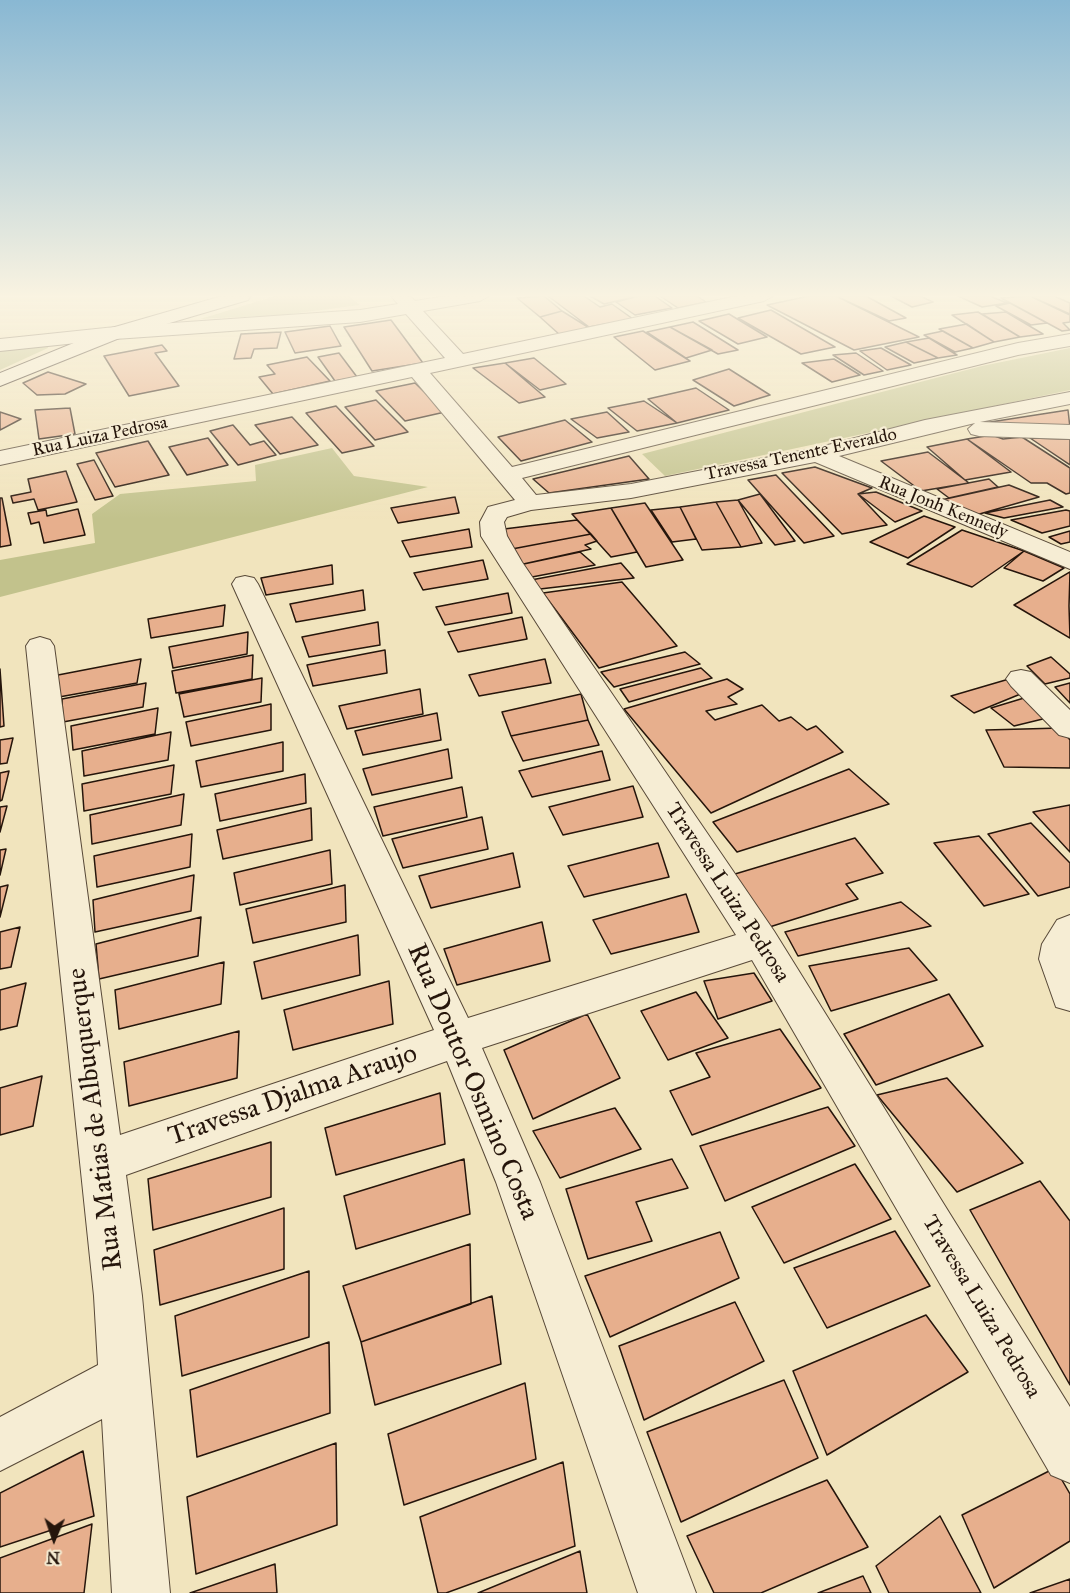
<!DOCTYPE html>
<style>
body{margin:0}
#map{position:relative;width:1070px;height:1593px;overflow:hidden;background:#f1e4bd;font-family:"IM FELL Great Primer",serif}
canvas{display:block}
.north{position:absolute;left:24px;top:1509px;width:60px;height:60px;-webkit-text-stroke:4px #f6edd4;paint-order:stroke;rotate:182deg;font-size:16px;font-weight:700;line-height:24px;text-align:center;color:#25150b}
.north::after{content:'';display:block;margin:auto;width:21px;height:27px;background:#25150b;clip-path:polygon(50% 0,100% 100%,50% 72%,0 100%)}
</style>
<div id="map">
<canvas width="1070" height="1593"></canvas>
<div class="north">N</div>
</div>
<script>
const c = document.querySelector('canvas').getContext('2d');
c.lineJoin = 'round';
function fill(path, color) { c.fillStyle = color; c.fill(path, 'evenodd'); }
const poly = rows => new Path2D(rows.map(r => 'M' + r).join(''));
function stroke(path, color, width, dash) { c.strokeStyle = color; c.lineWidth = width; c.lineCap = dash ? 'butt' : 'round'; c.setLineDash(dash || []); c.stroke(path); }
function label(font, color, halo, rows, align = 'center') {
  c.font = font + ' "IM FELL Great Primer",serif'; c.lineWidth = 4.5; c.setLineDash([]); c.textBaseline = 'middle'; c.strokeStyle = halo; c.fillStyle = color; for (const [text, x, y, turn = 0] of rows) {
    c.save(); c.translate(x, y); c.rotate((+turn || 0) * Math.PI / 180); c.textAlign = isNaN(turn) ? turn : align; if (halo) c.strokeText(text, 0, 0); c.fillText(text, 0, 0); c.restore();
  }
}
fill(poly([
 [275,296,349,296,360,305,283,315,200,319],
 [48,344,48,348,0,370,0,346],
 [1070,348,1070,390,665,476,642,454,982,366],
 [332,448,354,476,428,487,0,597,0,560,95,543,92,514,120,494,256,481,255,465]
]), '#c2c28c');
const building = poly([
 [544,296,562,311,540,317,517,298,544,296],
 [548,296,584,296,600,307,612,304,633,319,589,327,548,296],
 [590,296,638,296,604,304,590,296],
 [639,296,655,296,672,308,635,315,616,302,639,296],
 [660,296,697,296,706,302,678,308,660,296],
 [809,296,836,296,919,337,854,350,767,305,809,296],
 [836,296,866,296,906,318,889,321,836,296],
 [891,296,920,296,933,302,912,307,891,296],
 [958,296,990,296,1007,303,982,307,958,296],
 [1030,296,1054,296,1070,303,1070,314,1030,296],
 [1030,296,1070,315,1070,322,1063,323,1070,330,1062,331,1001,298,1030,296],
 [1010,303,1047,323,1031,325,996,306,1010,303],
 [771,310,835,347,801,354,738,318,771,310],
 [562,311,591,329,560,335,540,317,562,311],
 [978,312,1020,337,994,342,952,315,978,312],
 [1006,312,1043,334,1020,337,982,314,1006,312],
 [729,314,767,337,738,344,699,321,729,314],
 [391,320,423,363,372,371,344,327,391,320],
 [693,322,738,350,718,354,670,327,693,322],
 [967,324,994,342,973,348,939,329,967,324],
 [330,326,341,346,295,353,285,332,330,326],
 [670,327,712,350,686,358,647,332,670,327],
 [643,331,690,361,655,370,614,337,643,331],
 [943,331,973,348,955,352,924,335,943,331],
 [281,332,277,348,254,349,251,358,234,359,241,334,281,332],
 [929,338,957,355,938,358,906,342,929,338],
 [906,342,938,358,914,363,885,347,906,342],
 [162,345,167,351,155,353,179,386,129,396,104,356,162,345],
 [881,348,911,365,887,370,860,351,881,348],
 [339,353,357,377,335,381,318,357,339,353],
 [856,353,883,371,864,375,833,355,856,353],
 [307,357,330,381,273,394,259,377,275,374,267,365,307,357],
 [534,358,566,384,540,390,505,363,534,358],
 [834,359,860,375,832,382,802,363,834,359],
 [505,363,545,397,519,403,473,368,505,363],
 [729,369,770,395,734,406,693,380,729,369],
 [48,372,86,384,65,394,37,395,23,383,48,372],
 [415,383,445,412,405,421,376,391,415,383],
 [696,388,729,410,677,423,648,399,696,388],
 [376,400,408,432,375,440,345,407,376,400],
 [644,401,677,423,637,431,608,408,644,401],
 [336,406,374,446,342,453,306,413,336,406],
 [70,408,75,434,39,439,35,410,70,408],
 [1068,410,1070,428,984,423,1068,410],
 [0,412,21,419,0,430,0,412],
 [607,412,629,432,597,438,571,419,607,412],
 [292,417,318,445,280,454,255,425,292,417],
 [565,420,592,442,521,461,498,437,565,420],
 [233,425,250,445,264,441,276,455,238,465,210,431,233,425],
 [992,435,1003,439,1022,437,1070,468,1070,493,1066,494,1047,483,1031,483,967,439,992,435],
 [208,438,228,465,187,475,169,447,208,438],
 [1030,438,1070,439,1070,465,1030,438],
 [967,439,1011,472,965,480,927,447,967,439],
 [148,441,169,475,115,487,96,453,148,441],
 [928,452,969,483,921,491,881,461,928,452],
 [629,456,649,479,549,493,533,479,629,456],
 [94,460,113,496,95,500,77,464,94,460],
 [815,467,872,488,858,494,887,525,842,534,782,473,815,467],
 [66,471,77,502,38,510,34,499,13,503,11,496,31,492,28,479,66,471],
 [776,475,834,536,804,543,748,480,776,475],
 [989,479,998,487,949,498,937,489,989,479],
 [1009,485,1039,497,976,515,941,500,1009,485],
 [876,492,922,511,895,522,858,494,876,492],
 [760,494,795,541,775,545,738,500,760,494],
 [455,497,459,513,398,523,391,508,455,497],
 [0,498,2,498,11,545,0,547,0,498],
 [738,500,762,543,741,547,716,502,738,500],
 [1050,500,1063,507,1004,518,985,513,1050,500],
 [716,502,741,547,702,550,680,507,716,502],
 [645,503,683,560,646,567,611,508,645,503],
 [680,507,696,539,672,542,651,510,680,507],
 [611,508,637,552,611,557,572,514,611,508],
 [78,509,85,535,44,543,39,522,31,524,28,513,46,510,47,516,78,509],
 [1066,510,1070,511,1070,526,1042,533,1011,520,1066,510],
 [924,516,955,527,908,558,870,542,924,516],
 [577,520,591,534,512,549,504,529,577,520],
 [469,529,472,547,410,557,402,541,469,529],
 [962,530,1024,551,972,587,907,564,962,530],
 [1070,531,1070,542,1061,544,1049,537,1070,531],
 [591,534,597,541,585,545,591,549,519,565,512,549,591,534],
 [1024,551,1064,568,1043,581,1004,568,1024,551],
 [580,552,595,565,532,577,519,565,580,552],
 [483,560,488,579,423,590,414,573,483,560],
 [621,563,634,578,540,589,531,580,621,563],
 [332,565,333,584,266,595,261,578,332,565],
 [1070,572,1069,606,1070,638,1014,605,1070,572],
 [622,582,677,646,599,668,543,593,622,582],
 [363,590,365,610,296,622,290,604,363,590],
 [508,593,512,613,445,625,436,607,508,593],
 [225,605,223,626,151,638,148,619,225,605],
 [522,617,527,639,458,652,448,632,522,617],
 [378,622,380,645,309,657,302,637,378,622],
 [248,632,247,654,173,668,169,647,248,632],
 [385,650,387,673,313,686,307,665,385,650],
 [685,652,700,664,614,687,601,672,685,652],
 [253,655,252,679,176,693,172,671,253,655],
 [1051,657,1070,674,1070,678,1045,684,1027,666,1051,657],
 [141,659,137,683,59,697,58,675,141,659],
 [545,659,551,683,479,696,469,675,545,659],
 [701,668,712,678,629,702,620,689,701,668],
 [0,669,4,726,0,727,0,669],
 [262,678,261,702,184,717,179,694,262,678],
 [727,679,743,689,728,697,737,704,706,711,715,720,762,705,779,721,791,717,807,730,816,726,843,752,711,813,624,709,727,679],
 [1009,679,1023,693,974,713,951,696,1009,679],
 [146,683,143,707,63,722,62,699,146,683],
 [1070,683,1070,703,1055,687,1070,683],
 [420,689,423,714,347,729,339,706,420,689],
 [581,694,588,720,511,736,502,712,581,694],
 [1024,698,1051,717,1014,726,991,708,1024,698],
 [271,704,271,730,191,746,186,722,271,704],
 [158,708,155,734,73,750,71,726,158,708],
 [437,713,441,740,363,755,355,731,437,713],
 [588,720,599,745,523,761,511,736,588,720],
 [1061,728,1070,740,1070,768,1004,767,986,730,1061,728],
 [171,732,168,760,84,776,82,751,171,732],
 [13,738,7,763,0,764,0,740,13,738],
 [283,742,283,771,201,787,196,761,283,742],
 [448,749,452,778,372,795,363,769,448,749],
 [602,751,610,780,532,797,519,771,602,751],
 [174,765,171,794,84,811,82,784,174,765],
 [849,769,889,804,737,852,713,822,849,769],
 [9,771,2,800,0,801,0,773,9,771],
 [305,774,306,803,220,821,215,794,305,774],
 [633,786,643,817,563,835,549,807,633,786],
 [462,787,467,817,383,836,374,807,462,787],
 [184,794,181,825,92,844,90,815,184,794],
 [1070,805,1070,852,1033,812,1070,805],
 [7,806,0,832,0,807,7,806],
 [311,808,312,840,223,859,217,830,311,808],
 [482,817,488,849,403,868,392,839,482,817],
 [1031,823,1070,863,1070,887,1038,896,988,834,1031,823],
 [192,834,190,867,97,887,94,856,192,834],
 [979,836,1029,894,984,906,934,843,979,836],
 [855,838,883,873,846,884,858,899,760,930,725,877,855,838],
 [658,843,669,877,584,897,568,866,658,843],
 [6,849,0,875,0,850,6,849],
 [330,850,332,884,240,905,234,873,330,850],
 [513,853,520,887,431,908,419,876,513,853],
 [194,875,191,911,95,932,93,900,194,875],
 [8,885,0,917,0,887,8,885],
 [345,885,346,922,253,943,246,909,345,885],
 [686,894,699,932,611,954,593,920,686,894],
 [901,902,931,926,798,956,785,932,901,902],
 [201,917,198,956,99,979,96,944,201,917],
 [542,922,550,961,457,985,444,949,542,922],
 [20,927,11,967,0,969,0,932,20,927],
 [358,935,360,975,262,999,254,962,358,935],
 [909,948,937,980,831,1011,809,966,909,948],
 [224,962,221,1004,119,1029,115,990,224,962],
 [754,973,772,1001,718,1019,704,981,754,973],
 [389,981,393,1024,293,1050,284,1010,389,981],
 [26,983,17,1026,0,1030,0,990,26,983],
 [696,992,728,1038,668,1060,641,1011,696,992],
 [949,994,983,1046,876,1085,844,1034,949,994],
 [587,1014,620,1078,533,1119,504,1050,587,1014],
 [780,1029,821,1088,692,1135,670,1091,710,1077,696,1053,780,1029],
 [239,1031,237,1078,129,1106,124,1062,239,1031],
 [42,1076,33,1126,0,1135,0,1088,42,1076],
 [947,1078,1023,1163,957,1192,877,1095,947,1078],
 [440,1093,445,1144,336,1175,325,1128,440,1093],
 [828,1107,855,1146,725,1201,700,1146,828,1107],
 [615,1108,641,1149,560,1178,533,1131,615,1108],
 [271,1142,271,1197,153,1230,148,1179,271,1142],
 [464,1159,470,1214,356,1249,344,1196,464,1159],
 [672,1159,688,1188,636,1202,652,1241,588,1259,566,1189,672,1159],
 [855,1164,891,1219,784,1263,752,1207,855,1164],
 [1040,1181,1070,1221,1070,1385,970,1210,1040,1181],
 [284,1208,284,1269,160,1305,154,1250,284,1208],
 [895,1231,930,1286,827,1328,794,1268,895,1231],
 [720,1232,739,1278,610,1337,585,1276,720,1232],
 [470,1244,471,1304,361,1342,343,1286,470,1244],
 [309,1271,309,1337,182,1376,175,1316,309,1271],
 [492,1296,501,1364,375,1405,361,1342,492,1296],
 [735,1302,764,1361,644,1420,619,1346,735,1302],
 [926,1315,968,1372,827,1455,793,1371,926,1315],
 [329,1342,330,1413,197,1457,190,1390,329,1342],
 [784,1380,818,1458,681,1522,647,1432,784,1380],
 [525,1383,536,1459,404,1505,388,1434,525,1383],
 [336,1443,337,1525,196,1574,187,1497,336,1443],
 [83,1451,94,1516,0,1547,0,1493,83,1451],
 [563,1462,575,1546,446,1593,438,1593,420,1517,563,1462],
 [1055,1468,1070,1494,1070,1541,994,1588,962,1515,1055,1468],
 [827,1480,868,1547,761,1593,714,1593,687,1536,827,1480],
 [940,1516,981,1593,889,1593,876,1566,940,1516],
 [92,1524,84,1593,0,1593,0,1558,92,1524],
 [580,1551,587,1593,478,1593,580,1551],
 [275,1564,277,1593,190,1593,275,1564],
 [863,1576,871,1593,818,1593,863,1576],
 [1070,1579,1070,1593,1030,1593,1070,1579]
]);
fill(building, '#e7af8d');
stroke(building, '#25150b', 1.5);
const street = poly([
 [391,296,410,296,415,301,446,296,489,296,480,301,423,311,463,354,737,296,773,296,764,301,430,373,512,467,1018,343,1070,334,1070,346,1018,355,522,478,536,495,631,484,816,448,925,420,1070,392,1070,404,980,422,1070,425,1070,439,979,436,971,434,968,429,975,423,839,456,1070,552,1070,569,815,462,631,498,531,510,507,517,504,522,507,536,522,562,774,931,1070,1407,1070,1483,1051,1475,752,960,482,1048,540,1182,696,1593,638,1593,496,1182,447,1061,126,1175,142,1296,170,1593,112,1593,102,1419,0,1471,0,1417,98,1365,94,1296,26,646,30,640,40,637,50,640,54,646,120,1135,434,1030,232,584,236,578,245,576,254,578,258,584,468,1018,736,935,481,536,480,522,488,507,515,500,412,377,0,465,0,451,445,358,406,314,360,322,115,339,0,351,0,339,115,327,360,310,398,304,391,296],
 [1021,670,1031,672,1070,710,1070,738,1059,735,1011,686,1006,679,1011,672,1021,670],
 [1070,915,1070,1011,1056,1007,1039,959,1042,944,1057,920,1070,915]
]);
const secondary = poly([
 [222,296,251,296,248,300,122,337,0,386,0,373,108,329,222,296]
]);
stroke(street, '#584938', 2);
stroke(secondary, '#25150b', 2);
fill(street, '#f6edd4');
fill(secondary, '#f6edd4');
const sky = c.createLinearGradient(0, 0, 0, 519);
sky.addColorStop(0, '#89b8d3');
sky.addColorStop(0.57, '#f9f3e1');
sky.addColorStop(1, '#f9f3e100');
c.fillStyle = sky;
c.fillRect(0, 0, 1070, 519);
label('18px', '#25150b', '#f6edd4', [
 ["Rua Luiza Pedrosa",100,437,-12],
 ["Travessa Tenente Everaldo",801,455,-12],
 ["Rua Jonh Kennedy",943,508,22]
]);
label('22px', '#25150b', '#f6edd4', [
 ["Travessa Luiza Pedrosa",727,893,57],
 ["Travessa Luiza Pedrosa",981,1307,59]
]);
label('27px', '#25150b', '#f6edd4', [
 ["Rua Doutor Osmino Costa",472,1082,67],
 ["Travessa Djalma Araujo",293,1096,-19],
 ["Rua Matias de Albuquerque",96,1119,-97]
]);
</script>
